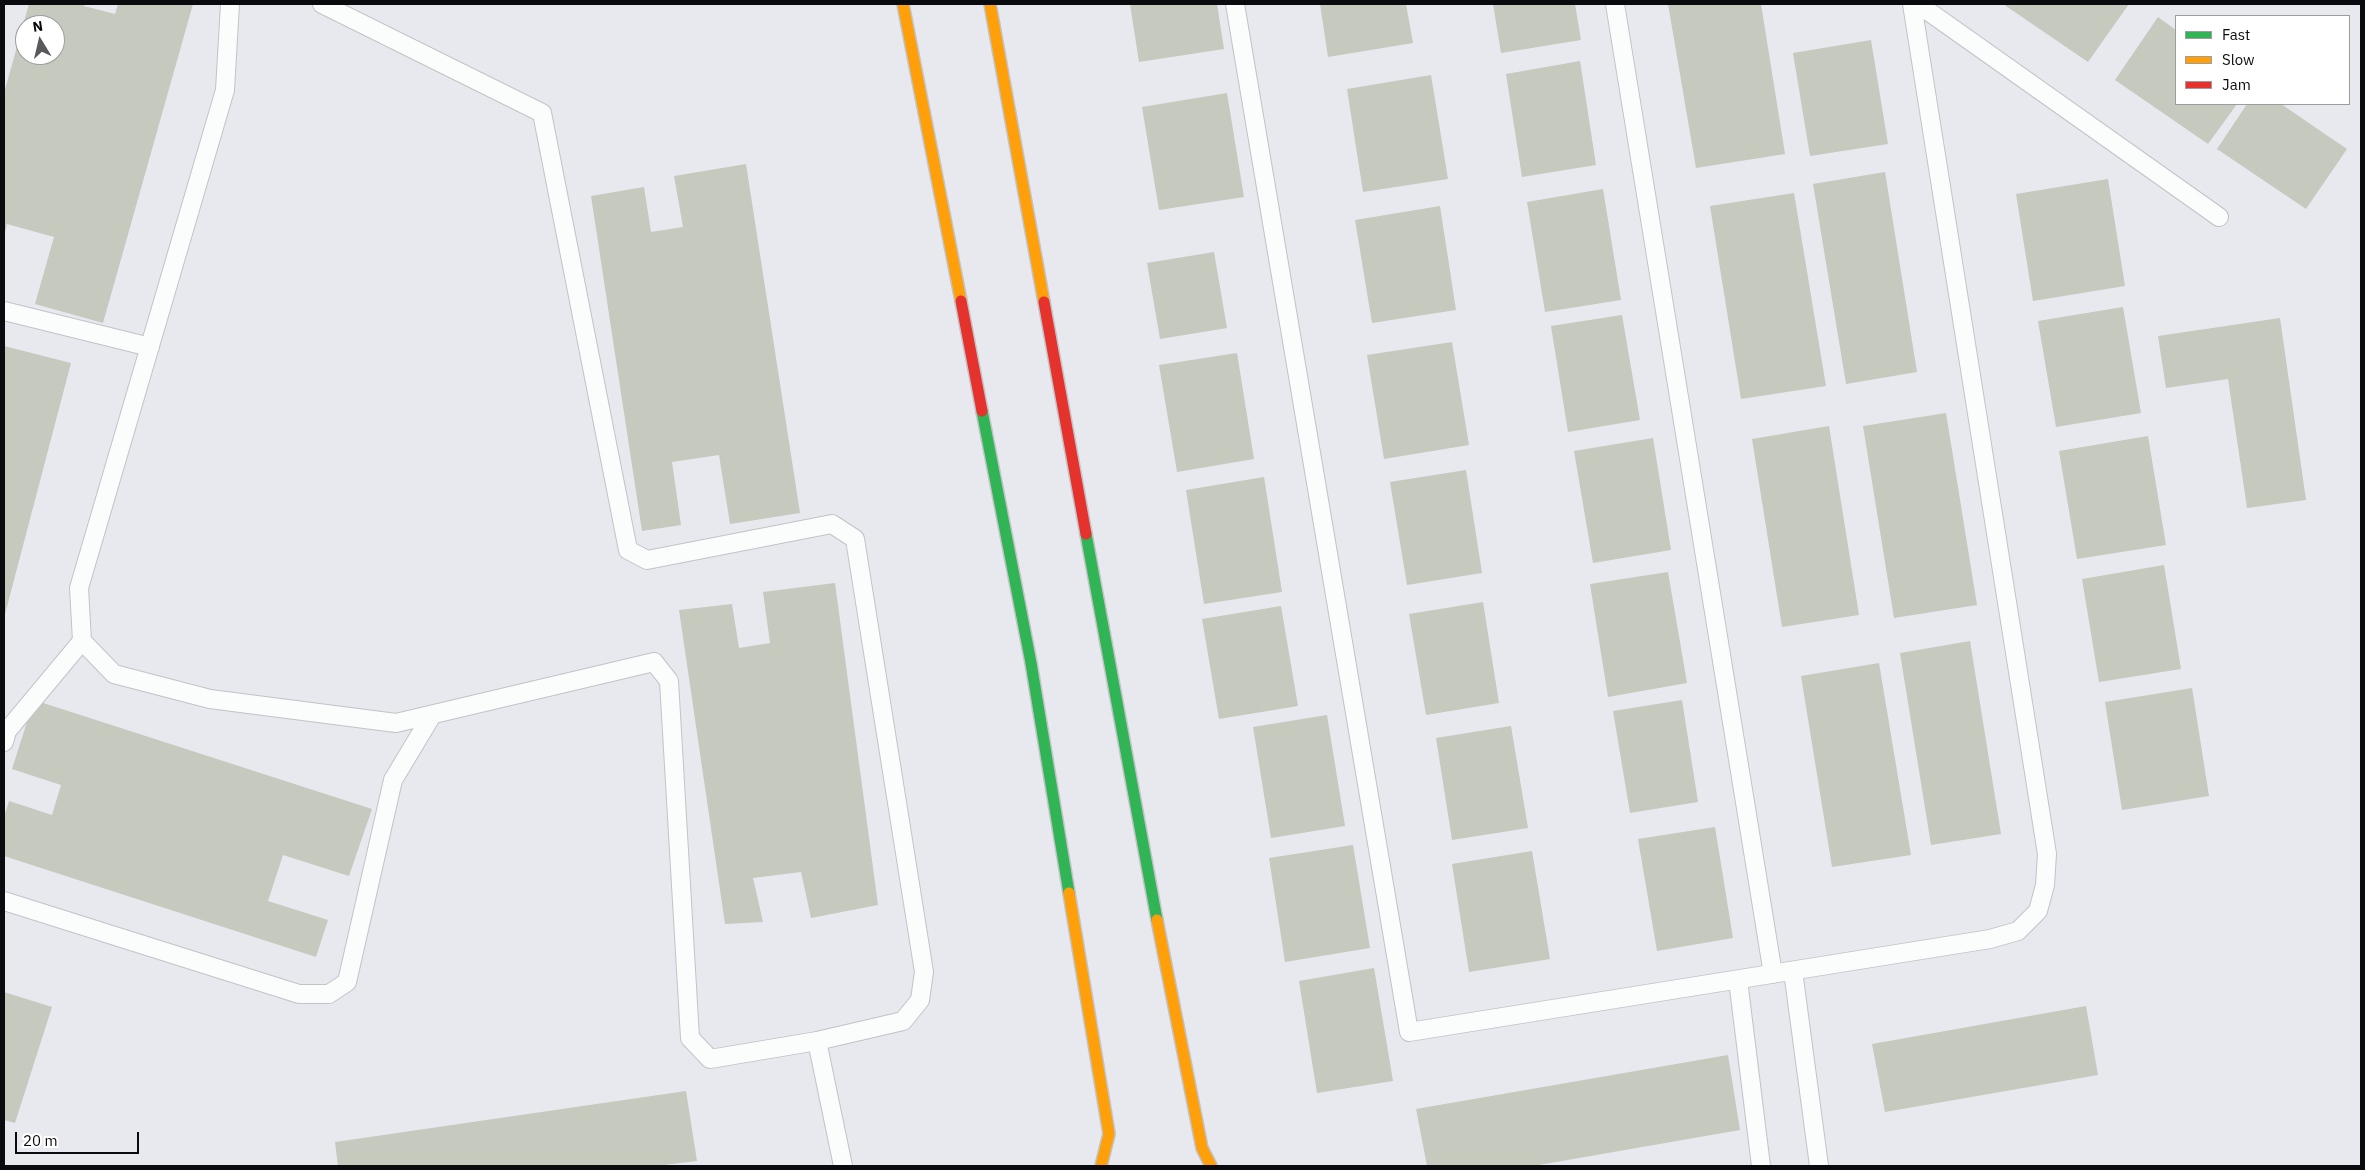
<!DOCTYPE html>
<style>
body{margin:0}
#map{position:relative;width:2365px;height:1170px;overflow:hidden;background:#e7e9ee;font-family:"IBM Plex Sans",sans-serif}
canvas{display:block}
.frame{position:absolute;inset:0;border:5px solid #0a0b0e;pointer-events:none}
.legend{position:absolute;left:2175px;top:15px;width:175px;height:90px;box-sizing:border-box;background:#fff;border:1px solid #9d9d9f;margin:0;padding:6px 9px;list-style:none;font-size:15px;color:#0a0b0e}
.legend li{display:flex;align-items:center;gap:10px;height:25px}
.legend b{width:25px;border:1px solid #9d9d9f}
.north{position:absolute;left:15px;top:15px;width:50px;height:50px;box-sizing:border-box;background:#fff;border:1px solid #9d9d9f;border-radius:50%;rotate:351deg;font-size:14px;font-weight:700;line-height:20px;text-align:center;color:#0a0b0e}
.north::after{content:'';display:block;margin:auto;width:18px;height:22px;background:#57595c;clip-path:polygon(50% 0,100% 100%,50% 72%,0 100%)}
.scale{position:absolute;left:15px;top:1132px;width:124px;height:22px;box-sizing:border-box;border:2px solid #0a0b0e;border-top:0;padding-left:6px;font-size:15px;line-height:18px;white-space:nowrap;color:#0a0b0e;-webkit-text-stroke:4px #fff;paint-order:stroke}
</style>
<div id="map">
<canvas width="2365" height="1170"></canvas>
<div class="frame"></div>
<ul class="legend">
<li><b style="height:6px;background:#30b455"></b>Fast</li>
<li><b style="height:6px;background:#ff9f0a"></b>Slow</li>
<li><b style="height:6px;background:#e5322d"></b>Jam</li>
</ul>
<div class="north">N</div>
<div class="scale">20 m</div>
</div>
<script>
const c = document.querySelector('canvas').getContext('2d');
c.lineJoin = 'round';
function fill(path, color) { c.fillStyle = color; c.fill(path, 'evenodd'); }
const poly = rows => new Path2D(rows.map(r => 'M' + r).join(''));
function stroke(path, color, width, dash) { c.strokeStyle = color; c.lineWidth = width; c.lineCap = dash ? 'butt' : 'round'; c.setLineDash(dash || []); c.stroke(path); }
fill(poly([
 [29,4,85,4,84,6,115,14,118,4,193,4,103,323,35,304,54,237,7,224,4,236,4,93],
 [25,25,55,25,55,55,25,55],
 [1130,4,1217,4,1224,49,1139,62],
 [1320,4,1406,4,1413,43,1328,57],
 [1493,4,1575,4,1581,40,1501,53],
 [1668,4,1761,4,1785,154,1696,168],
 [2003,4,2129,4,2088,62],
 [2158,17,2176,30,2176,104,2237,104,2208,144,2115,80],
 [1871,40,1888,144,1810,156,1793,53],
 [1580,61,1596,165,1522,177,1506,74],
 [1431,75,1448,179,1363,192,1347,89],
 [1227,93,1244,197,1159,210,1142,107],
 [2247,104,2281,104,2347,149,2306,209,2217,149],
 [746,164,800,513,730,524,719,455,672,462,681,525,642,531,591,196,644,187,651,232,683,227,674,176],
 [1885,172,1917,372,1846,384,1813,184],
 [2108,179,2125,286,2033,301,2016,194],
 [1603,189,1621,300,1545,312,1527,202],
 [1794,193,1826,386,1741,399,1710,206],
 [1440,206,1456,310,1372,323,1355,220],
 [1214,252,1227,328,1160,339,1147,263],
 [2123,307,2141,413,2056,427,2038,321],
 [1622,315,1640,420,1568,432,1551,326],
 [2280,318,2306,500,2247,508,2228,379,2166,388,2158,336],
 [1452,342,1469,445,1384,459,1367,355],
 [4,346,71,363,4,618],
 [1237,353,1254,459,1177,472,1159,365],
 [1946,413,1977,605,1894,618,1863,426],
 [1829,426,1859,615,1782,627,1752,439],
 [2148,436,2166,545,2077,559,2059,451],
 [1653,438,1671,550,1593,563,1574,451],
 [1466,470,1482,573,1407,585,1390,482],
 [1264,477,1282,592,1204,604,1186,490],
 [2164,565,2181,669,2099,682,2082,579],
 [1668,572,1687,683,1608,697,1590,584],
 [835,583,878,905,811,918,801,872,753,878,763,922,725,924,679,610,732,604,739,648,770,643,763,592],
 [1483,602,1499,703,1426,715,1409,614],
 [1281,606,1298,706,1219,719,1202,619],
 [1970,641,2001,834,1931,845,1900,653],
 [1879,663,1911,855,1832,867,1801,676],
 [2192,688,2209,796,2122,810,2105,702],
 [34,700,372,809,349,876,283,855,268,901,328,920,316,957,4,856,4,817,9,801,52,815,61,785,12,769],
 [1682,700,1698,802,1630,813,1613,711],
 [1327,715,1345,826,1271,838,1253,727],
 [1511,726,1528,828,1452,840,1436,738],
 [1715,827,1733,938,1657,951,1638,839],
 [1353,845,1370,948,1285,962,1269,858],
 [1532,851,1550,959,1469,972,1452,864],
 [1374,968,1393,1081,1317,1093,1299,981],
 [4,992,52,1007,15,1123,4,1120],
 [2086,1006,2098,1075,1885,1112,1872,1044],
 [1728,1055,1740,1130,1533,1166,1427,1166,1416,1109],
 [686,1091,697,1161,656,1166,338,1166,335,1142]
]), '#c5c9be');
const lane = poly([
 [230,4,225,90,79,588,82,641,114,674,210,699,396,723,654,662,669,681,690,1038,710,1059,817,1041,843,1166],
 [322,4,542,113,628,550,647,560,832,524,855,539,924,972,920,1000,903,1021,817,1041],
 [1235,4,1409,1032,1990,939,2018,931,2038,911,2045,885,2047,854,1912,4],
 [1615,4,1773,974],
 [1918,4,2219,217],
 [4,311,150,347],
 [4,742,7,731,82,641],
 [4,901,299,994,329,994,347,982,393,780,432,715],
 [1793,971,1819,1166],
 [1738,980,1761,1166]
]);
const fast = poly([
 [982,411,1031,663,1069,893],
 [1086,534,1157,920]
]);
const slow = poly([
 [903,4,961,301],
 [990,4,1044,302],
 [1069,893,1109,1134,1101,1166],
 [1157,920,1202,1148,1211,1166]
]);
const jam = poly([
 [961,301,982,411],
 [1044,302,1086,534]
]);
stroke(lane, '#c2c3c7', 20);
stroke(fast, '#c2c3c7', 14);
stroke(slow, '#c2c3c7', 14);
stroke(jam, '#c2c3c7', 14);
stroke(lane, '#fbfcfc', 18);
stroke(fast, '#30b455', 11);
stroke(slow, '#ff9f0a', 11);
stroke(jam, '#e5322d', 11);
</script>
